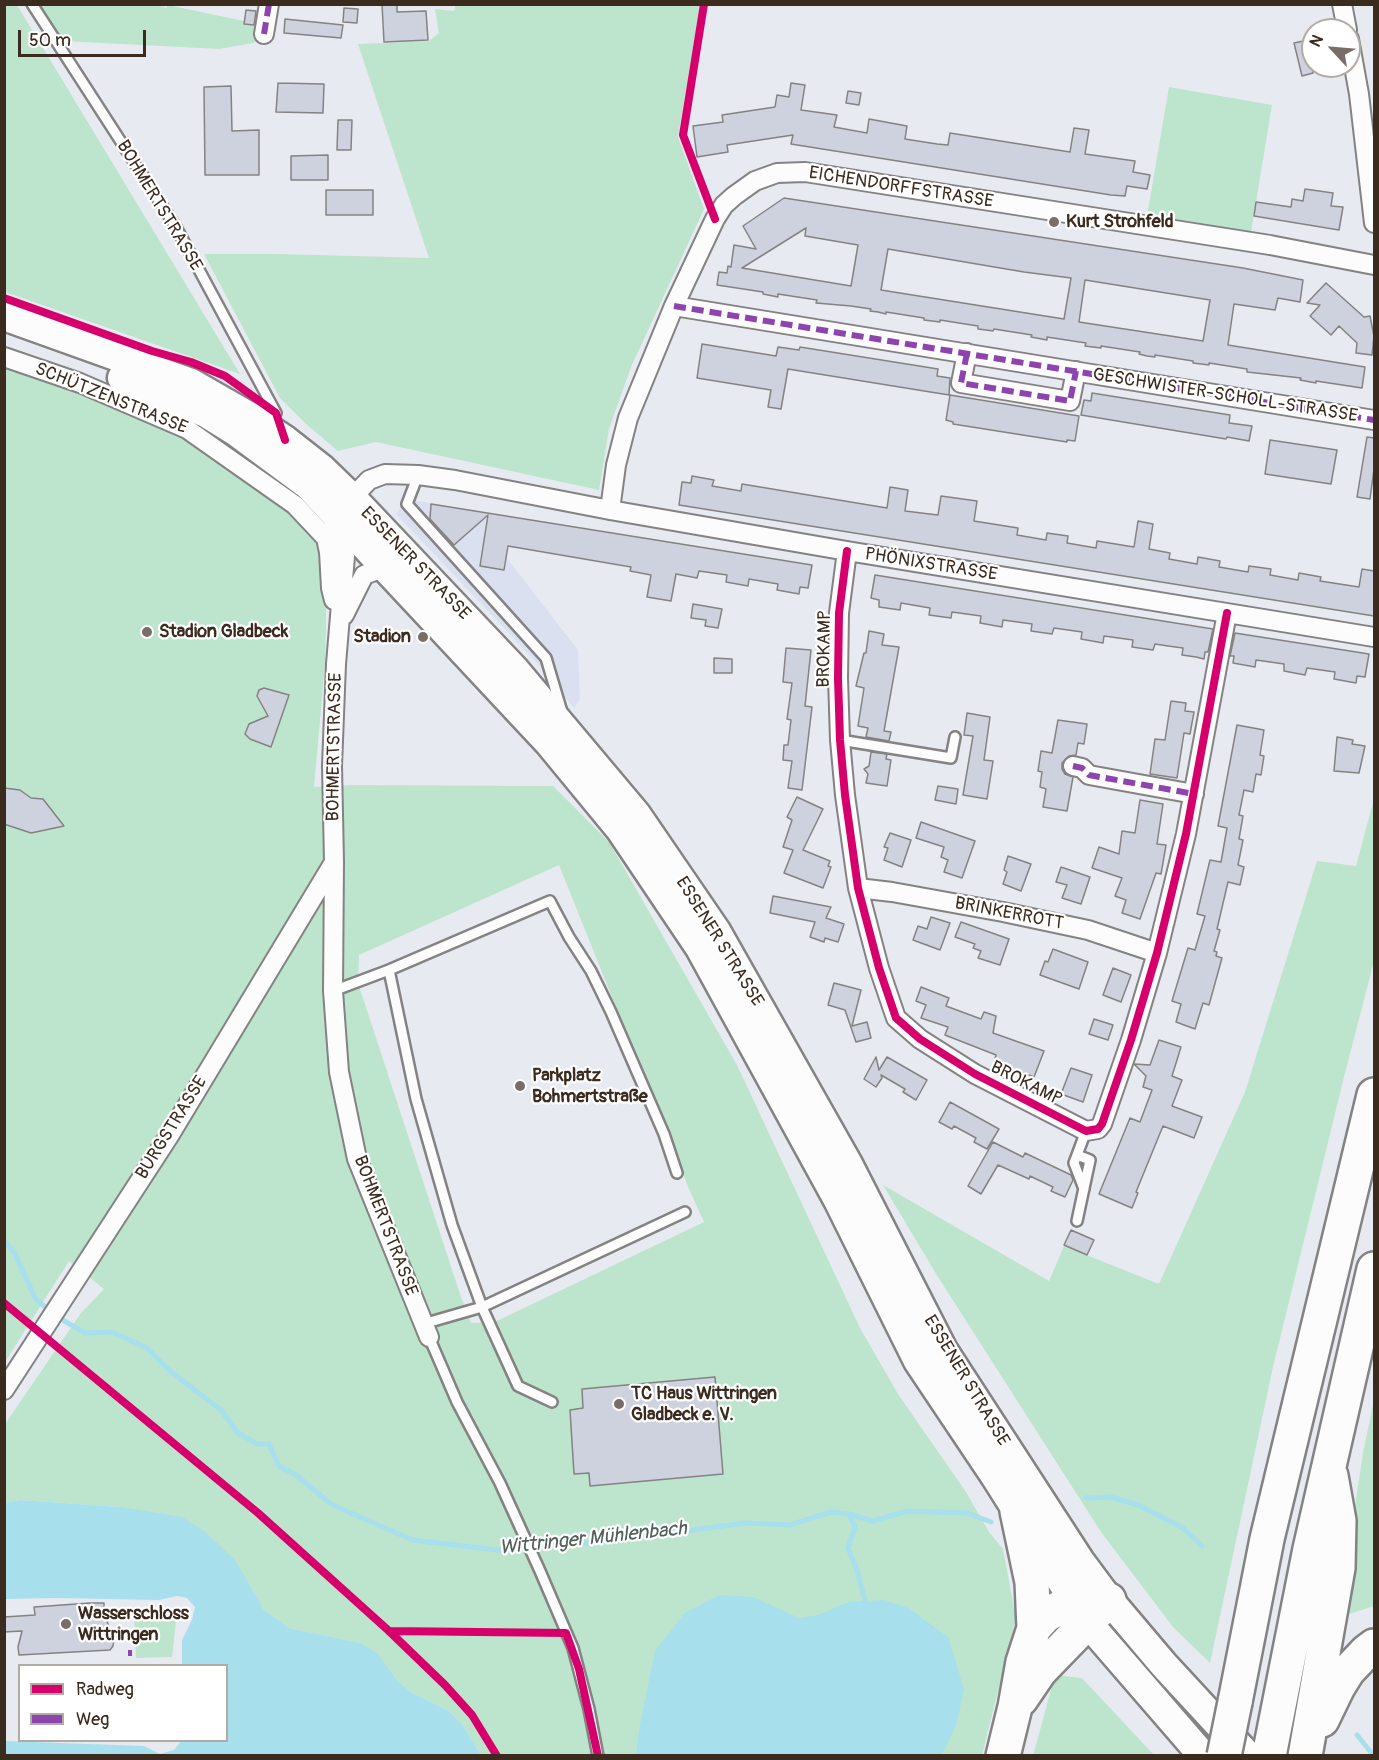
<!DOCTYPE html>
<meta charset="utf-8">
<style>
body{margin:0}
#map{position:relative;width:1379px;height:1760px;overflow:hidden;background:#e8eaf2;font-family:Pangolin,sans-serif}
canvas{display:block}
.frame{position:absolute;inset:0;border:6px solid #3b2a1e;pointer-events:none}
.legend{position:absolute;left:18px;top:1664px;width:210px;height:78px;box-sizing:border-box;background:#fff;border:2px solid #b1aaa5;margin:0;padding:8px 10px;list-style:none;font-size:18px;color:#3b2a1e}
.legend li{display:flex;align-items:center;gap:12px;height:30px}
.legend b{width:30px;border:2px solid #b1aaa5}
.north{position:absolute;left:1301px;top:18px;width:60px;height:60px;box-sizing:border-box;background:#fff;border:2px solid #b1aaa5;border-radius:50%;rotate:296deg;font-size:16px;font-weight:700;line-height:24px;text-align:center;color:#3b2a1e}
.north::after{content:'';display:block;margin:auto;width:21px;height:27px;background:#786d68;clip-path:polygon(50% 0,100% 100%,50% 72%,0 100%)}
.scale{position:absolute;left:18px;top:30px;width:128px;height:27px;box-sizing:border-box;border:3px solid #3b2a1e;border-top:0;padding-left:8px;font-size:18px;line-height:21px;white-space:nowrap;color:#3b2a1e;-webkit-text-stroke:4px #fff;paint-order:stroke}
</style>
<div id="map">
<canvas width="1379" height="1760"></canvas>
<div class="frame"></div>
<ul class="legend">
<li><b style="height:8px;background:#d6006c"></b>Radweg</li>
<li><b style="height:8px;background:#8e44ad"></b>Weg</li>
</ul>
<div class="north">N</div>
<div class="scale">50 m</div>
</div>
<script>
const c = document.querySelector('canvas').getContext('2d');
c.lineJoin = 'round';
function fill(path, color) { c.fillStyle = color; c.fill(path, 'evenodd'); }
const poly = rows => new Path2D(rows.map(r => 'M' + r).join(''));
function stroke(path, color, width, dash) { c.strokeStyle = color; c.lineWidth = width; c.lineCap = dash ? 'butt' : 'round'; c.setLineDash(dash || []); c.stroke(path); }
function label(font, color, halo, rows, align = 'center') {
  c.font = font + ' Pangolin,sans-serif'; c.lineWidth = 4.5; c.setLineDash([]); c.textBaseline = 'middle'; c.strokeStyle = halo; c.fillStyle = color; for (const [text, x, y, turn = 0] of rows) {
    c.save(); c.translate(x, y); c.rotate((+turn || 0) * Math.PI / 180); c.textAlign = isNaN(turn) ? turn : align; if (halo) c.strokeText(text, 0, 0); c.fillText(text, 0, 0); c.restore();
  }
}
fill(poly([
 [412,500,513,517,506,557,578,650,580,699,574,708,540,666,396,514,402,505]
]), '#dbe0f1');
fill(poly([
 [17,4,17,5,240,374,5,292,4,5],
 [155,4,166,8,168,5,244,21,244,25,262,26,259,40,253,43,219,49,64,41,37,5],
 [456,4,700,5,678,137,704,209,631,367,609,429,599,490,376,442,338,451,306,424,280,398,204,254,277,254,429,258,358,44,429,41,439,33,435,9,454,11],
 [1169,87,1272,105,1251,232,1147,216],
 [5,357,182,436,292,514,318,544,326,579,326,624,325,664,314,787,352,785,553,786,609,842,737,1065,860,1328,898,1394,966,1492,989,1532,1003,1549,1016,1619,982,1755,481,1755,461,1723,449,1711,411,1692,397,1680,376,1653,359,1643,289,1628,264,1610,250,1588,120,1507,20,1500,5,1503,5,1424,81,1313,104,1289,69,1261,5,1362],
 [559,865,689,1189,704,1222,501,1319,494,1322,471,1323,461,1297,358,983,359,955],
 [1374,799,1374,961,1344,1077,1273,1367,1210,1663,1173,1627,1101,1532,938,1277,883,1185,1049,1281,1064,1246,1159,1284,1245,1092,1317,861,1356,866],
 [1374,1400,1374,1606,1346,1615,1355,1506,1363,1453],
 [158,1611,176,1621,172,1657,136,1658,134,1613],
 [1055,1675,1082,1678,1154,1755,1033,1756]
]), '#bde4cd');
fill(poly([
 [20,1500,120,1507,182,1517,204,1531,235,1560,264,1610,289,1628,360,1643,377,1653,397,1680,411,1692,449,1711,461,1723,481,1755,5,1755,5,1741,144,1746,160,1754,174,1750,181,1741,226,1740,226,1666,182,1665,182,1640,192,1620,195,1607,187,1598,177,1596,159,1600,56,1598,5,1599,5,1503],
 [719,1595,753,1597,799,1618,818,1615,849,1602,884,1600,908,1608,948,1637,964,1689,957,1722,945,1749,939,1756,636,1755,640,1725,655,1651,685,1613]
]), '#a7dfec');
stroke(poly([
 [4,1240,15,1254,36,1300,66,1322,85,1333,112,1332,147,1348,170,1371,221,1410,238,1433,257,1444,269,1444,279,1466,296,1475,331,1504,412,1540,506,1551,546,1545,594,1543,745,1523,790,1525,831,1512,849,1514,855,1527,848,1548,857,1570,865,1601],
 [1086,1498,1111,1497,1138,1505,1183,1528,1202,1546],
 [849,1514,873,1521,907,1511,967,1513,991,1522],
 [1357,1735,1374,1756]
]), '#a7dfec', 5);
const building = poly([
 [382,4,397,4,397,12,426,11,428,40,384,42,382,4],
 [344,8,358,9,357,23,343,22,344,8],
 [246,10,256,11,254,25,244,24,246,10],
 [285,19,343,25,341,38,284,33,285,19],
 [1313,39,1313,73,1302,76,1294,43,1313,39],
 [278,83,324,84,323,113,276,112,278,83],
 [791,83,805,85,801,110,837,115,834,127,867,133,869,119,907,126,905,139,937,144,948,145,950,133,1070,152,1074,128,1089,130,1085,154,1135,161,1133,172,1150,175,1147,189,1127,186,1125,196,1111,195,791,144,793,135,727,145,728,152,697,157,693,126,723,122,722,115,775,107,777,95,789,97,791,83],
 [231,86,232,131,259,130,259,175,205,175,204,87,231,86],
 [848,91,861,93,859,105,846,103,848,91],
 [338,120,352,120,351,150,337,150,338,120],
 [328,155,328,180,291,180,291,156,328,155],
 [1305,189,1333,193,1331,206,1343,207,1339,230,1254,216,1256,202,1291,207,1292,199,1303,201,1305,189],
 [326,190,373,190,373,215,326,215,326,190],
 [784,198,1243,268,1303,280,1300,302,1278,298,1275,310,1234,304,1228,345,1365,367,1362,388,1316,381,1316,383,1300,380,1301,378,1247,372,1247,369,1209,363,1209,365,1193,363,1193,361,1155,355,1155,357,1147,356,1139,354,1140,352,1101,346,1101,348,1085,346,1086,343,1047,337,1047,340,1031,337,1032,335,994,329,993,331,986,330,978,329,978,326,940,320,940,322,924,320,924,318,886,312,886,314,878,312,870,311,871,309,851,306,816,303,817,300,778,294,778,297,763,294,763,292,717,285,719,272,727,273,728,266,731,267,734,245,756,249,743,226,784,198],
 [806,228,805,236,858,245,851,286,742,268,806,228],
 [888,249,1024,272,1071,278,1064,319,881,290,888,249],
 [1085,280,1210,300,1203,341,1079,322,1085,280],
 [1326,283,1364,317,1370,316,1374,336,1372,355,1356,353,1357,343,1339,326,1331,335,1310,316,1320,305,1307,303,1326,283],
 [702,344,776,356,778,347,799,350,800,347,938,369,937,376,950,378,949,395,788,369,781,409,768,407,771,390,697,378,702,344],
 [1092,393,1230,415,1229,423,1252,426,1249,441,1227,437,1226,439,1081,415,1084,400,1091,401,1092,393],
 [950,395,1079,416,1075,441,1067,440,1067,442,953,424,953,422,946,420,950,395],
 [1367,437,1374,438,1374,469,1370,499,1357,497,1367,437],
 [1270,440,1337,450,1331,484,1265,474,1270,440],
 [692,476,714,480,712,486,741,491,742,484,887,508,890,487,908,490,905,511,938,515,941,496,977,501,974,521,1018,528,1017,535,1046,540,1047,533,1068,536,1067,543,1096,548,1097,541,1134,547,1138,521,1153,524,1149,549,1170,553,1169,559,1197,564,1198,557,1220,561,1219,567,1248,572,1249,566,1271,569,1270,575,1298,580,1299,573,1321,577,1320,581,1359,587,1362,569,1374,571,1374,616,679,505,682,482,691,483,692,476],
 [431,504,812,565,808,588,800,587,799,594,777,590,778,584,749,579,748,586,726,582,727,575,699,571,697,578,676,574,671,601,647,597,651,575,630,571,631,567,508,546,504,570,480,566,488,515,454,545,430,519,431,504],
 [875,575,1213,629,1208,652,1205,652,1204,659,1196,657,1182,655,1183,648,1168,646,1155,644,1153,650,1132,647,1133,640,1104,636,1103,643,1081,639,1082,632,1054,628,1052,634,1031,631,1032,624,1003,620,1002,627,980,623,981,616,952,612,951,618,929,615,930,608,901,603,900,610,879,607,879,600,871,598,875,575],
 [693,604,722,609,718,628,705,626,706,620,691,618,693,604],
 [869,631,884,634,882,645,899,647,884,731,891,732,889,741,866,737,868,728,858,726,864,688,856,686,864,653,866,653,869,631],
 [1235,633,1369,654,1365,677,1357,676,1356,683,1334,679,1335,672,1307,668,1305,675,1284,671,1284,664,1256,660,1255,667,1233,663,1234,656,1230,656,1235,633],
 [786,648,811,650,805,706,812,707,802,790,788,788,792,761,783,760,784,745,788,745,791,720,787,719,792,683,783,682,786,648],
 [714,658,732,659,732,673,714,673,714,658],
 [264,688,289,695,271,747,250,739,245,734,249,724,268,716,257,696,259,690,264,688],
 [1171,701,1186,703,1185,711,1194,712,1190,734,1184,733,1177,778,1150,774,1155,739,1165,740,1171,701],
 [967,713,990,717,984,760,993,761,987,799,963,795,973,736,964,735,967,713],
 [1058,720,1087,724,1084,744,1078,743,1076,755,1069,756,1062,763,1062,769,1065,774,1073,777,1067,811,1043,807,1046,789,1040,787,1042,772,1038,771,1041,751,1052,753,1058,720],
 [1237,725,1264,730,1260,755,1264,756,1261,775,1256,774,1253,792,1244,790,1239,815,1243,816,1239,839,1243,840,1238,865,1244,867,1240,885,1228,882,1217,929,1220,930,1214,951,1217,952,1216,956,1222,958,1209,1005,1203,1003,1195,1029,1176,1022,1181,1004,1172,1001,1188,948,1195,950,1205,916,1197,914,1210,860,1221,862,1227,828,1218,826,1237,725],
 [1337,737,1353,740,1352,744,1365,746,1359,773,1334,771,1337,737],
 [871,752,887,754,886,759,891,760,887,786,866,783,868,774,864,769,869,766,871,752],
 [938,786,958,789,956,804,935,800,938,786],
 [4,788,20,790,31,798,43,799,64,826,31,833,4,824,4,788],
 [797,797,823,809,803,850,830,861,828,866,831,867,823,888,784,873,793,850,783,847,792,820,787,817,797,797],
 [1140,800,1163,804,1157,844,1166,845,1161,874,1156,873,1140,919,1122,913,1126,900,1115,896,1122,878,1092,868,1099,847,1119,854,1122,831,1135,833,1140,800],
 [921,822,975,841,962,878,944,872,948,860,941,857,944,847,916,838,921,822],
 [890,833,911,840,902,867,884,860,888,848,884,847,890,833],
 [1008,856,1031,864,1021,891,1003,884,1007,872,1004,870,1008,856],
 [1061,867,1090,877,1081,904,1062,898,1067,885,1056,882,1061,867],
 [773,896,831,907,826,918,844,924,838,942,825,938,824,942,810,937,815,922,770,913,773,896],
 [931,917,950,923,940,950,913,940,918,926,927,929,931,917],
 [961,922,1009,939,1000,965,978,958,981,951,973,948,975,944,955,937,961,922],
 [1053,949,1088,962,1079,989,1040,975,1045,961,1048,962,1053,949],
 [1113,968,1131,975,1121,1002,1103,995,1113,968],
 [834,983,861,990,852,1026,867,1022,871,1038,856,1042,845,1010,828,1005,834,983],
 [921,987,949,998,946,1006,981,1019,984,1012,996,1016,993,1033,1044,1051,1034,1077,994,1063,996,1055,945,1035,948,1027,921,1018,926,1005,916,1001,921,987],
 [1094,1019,1113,1025,1108,1040,1089,1034,1094,1019],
 [1159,1040,1181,1047,1172,1076,1182,1080,1172,1106,1202,1117,1194,1138,1163,1126,1136,1192,1138,1193,1132,1208,1099,1194,1130,1118,1140,1122,1152,1090,1143,1087,1146,1076,1134,1064,1150,1065,1159,1040],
 [876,1057,879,1070,887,1057,927,1080,916,1100,903,1092,905,1089,881,1075,882,1078,876,1087,864,1079,876,1057],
 [1071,1068,1092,1075,1083,1102,1061,1094,1071,1068],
 [950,1102,999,1129,987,1149,974,1142,976,1138,954,1126,952,1129,939,1122,950,1102],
 [993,1142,1023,1157,1025,1153,1071,1175,1073,1180,1065,1197,1051,1191,1053,1187,1030,1176,1029,1179,998,1165,981,1194,968,1186,993,1142],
 [1071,1230,1094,1240,1087,1255,1064,1245,1071,1230],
 [715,1377,723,1474,590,1486,589,1473,574,1474,570,1410,583,1408,582,1389,715,1377],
 [90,1603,104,1603,104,1608,110,1613,106,1618,112,1636,114,1639,113,1646,110,1650,19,1655,18,1647,22,1631,4,1632,4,1617,35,1615,34,1607,90,1603]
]);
fill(building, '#ced2de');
stroke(building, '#848282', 1.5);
const service = poly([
 [32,4,176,227,276,413],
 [418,475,407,504,546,658,562,712],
 [840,740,951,758,955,737],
 [389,970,416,1099,452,1225,482,1307,518,1386,552,1402],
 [333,991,389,970,550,901,569,937,591,971,611,1012,664,1134,677,1173],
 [1077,1155,1090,1160,1077,1221],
 [1084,1189,1074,1163,1086,1131],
 [423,1324,482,1307,685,1212],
 [429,1337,457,1402,500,1483,540,1571,573,1648,589,1709,598,1756]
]);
const minor = poly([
 [1342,4,1347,30],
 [264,34,269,4],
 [1349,39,1359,94,1374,223],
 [674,306,1374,420],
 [967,353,961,383,1070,401,1076,371],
 [4,357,80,383,187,429,295,505,326,538,329,552,331,588,334,600],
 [610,510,616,465,628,418,674,306,715,219,724,205,734,196,755,181,777,173,805,172,1270,245,1374,265],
 [339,519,345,556,336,664,332,766,334,862,333,991,339,1072,357,1159,429,1337],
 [326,538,352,498,369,480,385,474,418,475,455,480,610,510,847,551,1374,637],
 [847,551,839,613,838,678,840,740,845,795,858,888,879,968,896,1018,920,1039,975,1074,1086,1131,1098,1129,1102,1124,1131,1040,1157,953,1186,834,1227,613],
 [344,615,364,575,385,567],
 [1073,766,1082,768,1089,775,1194,794],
 [858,888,892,892,1003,912,1088,930,1157,953],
 [4,1390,169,1136,333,864]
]);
const primary = poly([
 [4,316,191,383,252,418,285,440,322,469,352,498,515,670,636,814,716,931,849,1166,943,1350,1080,1561,1109,1600,1164,1665,1248,1756],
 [122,378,206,413,235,431,308,485,550,744,620,829,700,948,838,1200,918,1361,995,1476,1088,1623,1203,1756]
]);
const motorway = poly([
 [1034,1628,1045,1616,1059,1608,1075,1604,1109,1600],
 [1021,1699,1040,1671,1109,1600],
 [1235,1702,1267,1539,1374,1095],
 [1322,1720,1338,1687,1348,1671,1366,1652,1374,1646],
 [1003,1756,1015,1707,1023,1662,1034,1628,1032,1582,1017,1511],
 [1269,1756,1310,1549,1374,1269],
 [1305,1756,1338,1568,1339,1521,1331,1476]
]);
stroke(service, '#848282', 14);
stroke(minor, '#848282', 22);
stroke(primary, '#848282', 33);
stroke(motorway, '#848282', 38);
stroke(service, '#fcfcfd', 9);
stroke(minor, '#fcfcfd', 18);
stroke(primary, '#fcfcfd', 28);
stroke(motorway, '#fcfcfd', 33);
const motorwayBridge = poly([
 [1224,1756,1235,1702]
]);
stroke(motorwayBridge, '#848282', 38, []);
stroke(motorwayBridge, '#fcfcfd', 33);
stroke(poly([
 [264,34,269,4],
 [674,306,1374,420],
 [967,353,961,383,1070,401,1076,371],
 [1073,766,1082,768,1089,775,1194,794],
 [128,1653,132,1653]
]), '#8e44ad', 6, [12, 6]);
stroke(poly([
 [704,4,683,135,715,219],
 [4,298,152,351,191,362,225,376,276,413,285,440],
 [847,551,839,613,838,678,840,740,845,795,858,888,879,968,896,1018,920,1039,975,1074,1086,1131,1098,1129,1102,1124,1131,1040,1157,953,1186,834,1227,613],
 [4,1303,258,1513,389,1631,445,1685,472,1715,497,1756],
 [389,1631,566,1633,579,1669,598,1756]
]), '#d6006c', 8);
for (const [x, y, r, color] of [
 [1054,222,6,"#786d68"],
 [147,632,6,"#786d68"],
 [423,637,6,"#786d68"],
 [520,1086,6,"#786d68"],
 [619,1404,6,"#786d68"],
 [66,1624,6,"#786d68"]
]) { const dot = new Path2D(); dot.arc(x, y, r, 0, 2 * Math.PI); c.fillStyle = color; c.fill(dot); stroke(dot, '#fff', 2); }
label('18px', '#3b2a1e', '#fff', [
 ["EICHENDORFFSTRASSE",901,188,9],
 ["BOHMERTSTRASSE",159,206,59],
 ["GESCHWISTER-SCHOLL-STRASSE",1225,396,9],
 ["SCHÜTZENSTRASSE",111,399,22],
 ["ESSENER STRASSE",415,564,46],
 ["PHÖNIXSTRASSE",931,565,9],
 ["BROKAMP",825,649,-89],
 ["BOHMERTSTRASSE",335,747,-89],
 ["BRINKERROTT",1009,914,11],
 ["ESSENER STRASSE",719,942,58],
 ["BROKAMP",1026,1084,27],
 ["BURGSTRASSE",172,1128,-58],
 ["BOHMERTSTRASSE",385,1226,69],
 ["ESSENER STRASSE",966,1381,59]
]);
label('bold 18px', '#3b2a1e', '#fff', [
 ["Kurt Strohfeld",1066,222],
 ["Stadion Gladbeck",159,632],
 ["Stadion",411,637,"right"],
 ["Parkplatz",532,1076],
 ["Bohmertstraße",532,1097],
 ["TC Haus Wittringen",631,1394],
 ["Gladbeck e. V.",631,1415],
 ["Wasserschloss",78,1614],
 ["Wittringen",78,1635]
], 'left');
label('italic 20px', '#535f5b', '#fff', [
 ["Wittringer Mühlenbach",593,1539,-6]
]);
</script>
